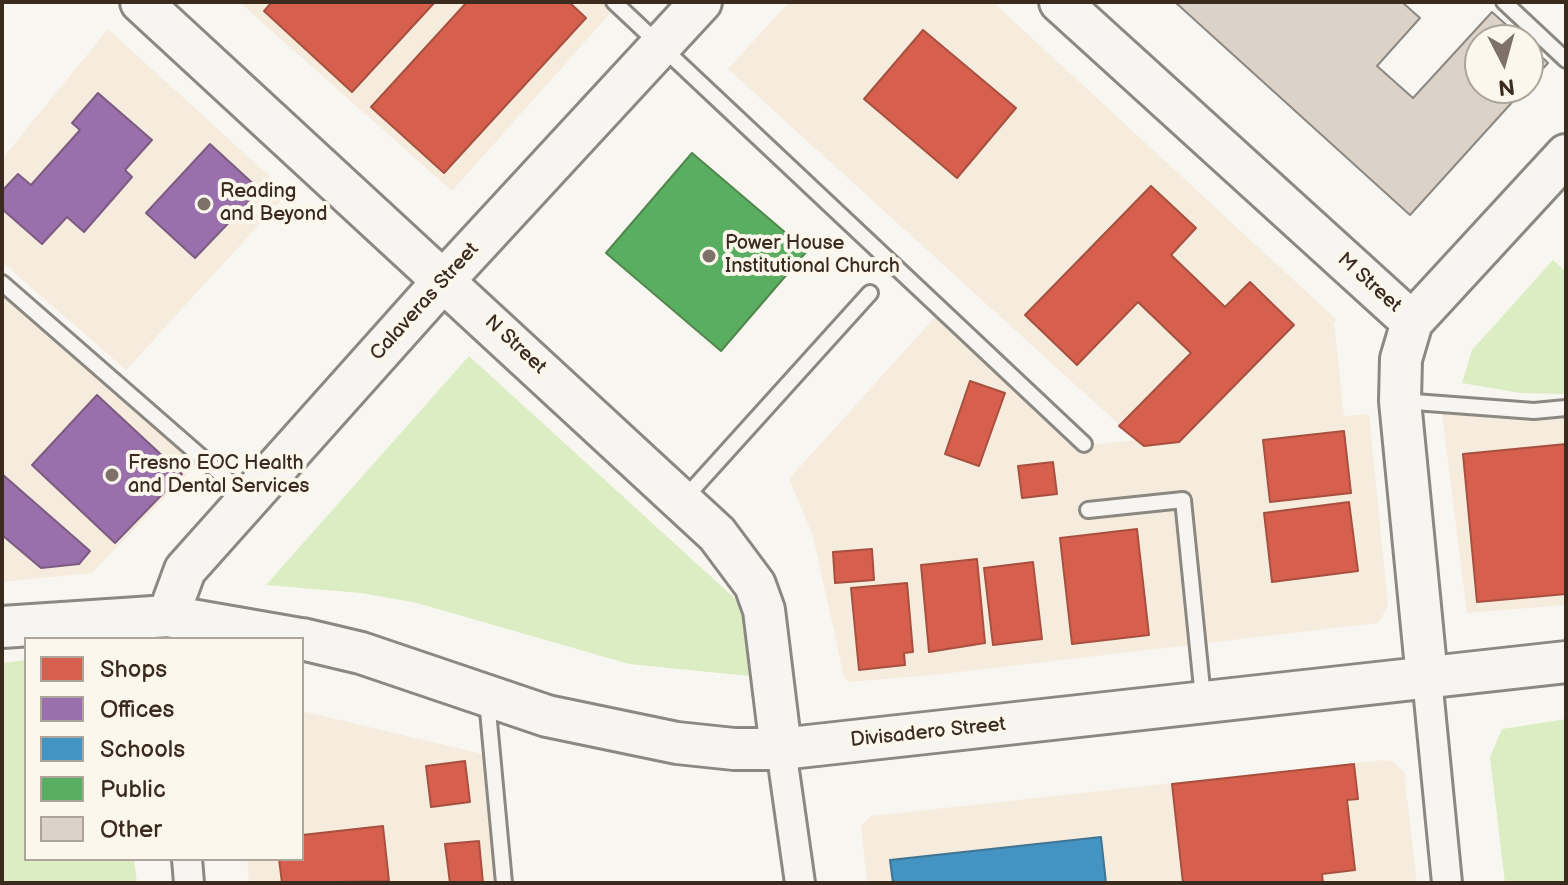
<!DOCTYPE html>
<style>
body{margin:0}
#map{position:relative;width:1568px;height:885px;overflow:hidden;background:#f8f6f0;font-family:"Balsamiq Sans",sans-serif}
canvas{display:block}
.frame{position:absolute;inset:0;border:4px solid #3b2a1e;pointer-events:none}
.legend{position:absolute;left:24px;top:637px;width:280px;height:224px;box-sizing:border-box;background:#fbf7ec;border:2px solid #aea59a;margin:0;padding:10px 14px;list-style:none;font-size:24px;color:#3b2a1e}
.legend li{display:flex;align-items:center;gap:16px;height:40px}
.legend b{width:40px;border:2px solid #aea59a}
.north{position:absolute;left:1464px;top:24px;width:80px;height:80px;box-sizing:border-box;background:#fbf7ec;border:2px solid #aea59a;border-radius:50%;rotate:174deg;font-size:22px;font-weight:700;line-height:32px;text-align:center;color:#3b2a1e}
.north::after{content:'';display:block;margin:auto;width:28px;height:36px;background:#7d7168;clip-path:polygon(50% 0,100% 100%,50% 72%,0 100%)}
</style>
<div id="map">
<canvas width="1568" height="885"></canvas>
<div class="frame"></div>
<ul class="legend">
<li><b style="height:22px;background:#d6604d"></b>Shops</li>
<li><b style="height:22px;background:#9970ab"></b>Offices</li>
<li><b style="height:22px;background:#4393c3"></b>Schools</li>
<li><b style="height:22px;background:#5aae61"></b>Public</li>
<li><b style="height:22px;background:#dbd3c8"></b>Other</li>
</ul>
<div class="north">N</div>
</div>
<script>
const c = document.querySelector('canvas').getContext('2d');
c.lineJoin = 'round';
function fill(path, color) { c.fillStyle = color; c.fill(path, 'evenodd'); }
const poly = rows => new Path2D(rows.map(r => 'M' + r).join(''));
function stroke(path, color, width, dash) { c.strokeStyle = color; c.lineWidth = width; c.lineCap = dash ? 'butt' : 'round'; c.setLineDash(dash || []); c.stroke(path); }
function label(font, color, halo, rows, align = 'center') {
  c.font = font + ' "Balsamiq Sans",sans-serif'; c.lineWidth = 8; c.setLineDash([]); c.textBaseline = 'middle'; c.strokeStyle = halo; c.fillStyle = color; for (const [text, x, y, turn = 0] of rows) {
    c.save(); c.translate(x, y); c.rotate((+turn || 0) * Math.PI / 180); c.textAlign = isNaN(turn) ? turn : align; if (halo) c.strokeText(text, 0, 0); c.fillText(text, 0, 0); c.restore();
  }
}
fill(poly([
 [239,2,609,2,615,8,452,191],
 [789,2,993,2,1337,320,1334,323,1344,416,1369,414,1388,606,1378,623,934,675,849,682,844,677,813,536,789,479,944,307,1096,444,1136,440,728,69],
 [108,29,288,193,126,370,2,262,2,159],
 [2,282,202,459,92,573,2,582],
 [1566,401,1566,605,1467,613,1442,414],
 [302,711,495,757,508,883,249,883,247,859,302,859],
 [1383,760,1392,761,1404,772,1417,883,867,883,861,826,871,816]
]), '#f5ecde');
fill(poly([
 [1553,260,1566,272,1566,394,1520,393,1462,383,1472,350],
 [469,356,741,604,749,676,629,664,417,603,361,593,266,585],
 [26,660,26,859,134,859,137,883,2,883,2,663],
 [1566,719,1566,883,1505,883,1490,757,1502,729]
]), '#ddedc3');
const shops = poly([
 [272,2,435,2,352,92,264,11,272,2],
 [467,2,569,2,586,18,444,173,371,107,467,2],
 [923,30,1016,108,957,178,864,99,923,30],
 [1151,186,1196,228,1171,255,1225,307,1250,282,1294,325,1179,442,1144,446,1119,426,1191,353,1138,302,1077,365,1025,315,1151,186],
 [970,381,1005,393,979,466,945,454,970,381],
 [1344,431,1351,493,1270,502,1263,440,1344,431],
 [1566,444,1566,594,1477,602,1463,454,1566,444],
 [1053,462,1057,494,1022,498,1018,466,1053,462],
 [1349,502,1358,571,1272,582,1264,513,1349,502],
 [1137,529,1149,635,1072,644,1060,538,1137,529],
 [872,549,874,580,835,583,833,552,872,549],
 [977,559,985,643,929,652,921,565,977,559],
 [1033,562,1042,639,993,645,984,568,1033,562],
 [907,583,913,652,904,653,905,665,859,670,851,588,907,583],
 [465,761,470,802,431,807,426,766,465,761],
 [1354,764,1358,799,1347,800,1355,870,1322,874,1323,883,1183,883,1172,784,1354,764],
 [383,826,389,881,282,883,279,859,302,859,302,835,383,826],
 [479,841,483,883,450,883,445,844,479,841]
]);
fill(shops, '#d6604d');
stroke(shops, '#a8503f', 2);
const offices = poly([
 [98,93,152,140,125,170,132,177,84,232,67,217,42,244,2,209,2,191,18,174,31,185,80,130,72,123,98,93],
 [210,144,260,190,195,258,146,213,210,144],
 [97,395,182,474,115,543,32,465,97,395],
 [2,474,90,551,79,564,41,568,2,535,2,474]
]);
fill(offices, '#9970ab');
stroke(offices, '#7d5b81', 2);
const schools = poly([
 [1101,837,1106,883,893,883,890,860,1101,837]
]);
fill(schools, '#4393c3');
stroke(schools, '#417492', 2);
const public = poly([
 [692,153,807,251,721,351,606,253,692,153]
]);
fill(public, '#5aae61');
stroke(public, '#51864d', 2);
const building = poly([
 [1175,2,1402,2,1420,18,1377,66,1413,98,1492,12,1523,40,1480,40,1480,88,1525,88,1410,215,1175,2],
 [1528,44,1548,63,1528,85,1528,44]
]);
fill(building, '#dbd3c8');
stroke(building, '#8b8781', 2);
const lane = poly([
 [614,2,1084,444],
 [1504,2,1566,60],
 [2,283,246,496],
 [1401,401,1534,411,1566,408],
 [683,500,870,293],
 [1088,510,1183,500,1203,698],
 [487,700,504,883]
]);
const street = poly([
 [1427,678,1447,883],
 [781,749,800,883],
 [187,859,189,883]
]);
const secondary = poly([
 [141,2,717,534,755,585,764,610,781,749],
 [1060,2,1412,322],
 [168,616,185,570,445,279,701,2],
 [2,627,168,616,300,639],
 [302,639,361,653,547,716,677,743,734,749,781,749,1566,662],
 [1427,678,1400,401,1401,359,1412,322,1566,155]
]);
stroke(lane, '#8b8781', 20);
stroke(street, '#8b8781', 34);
stroke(secondary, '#8b8781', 46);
stroke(lane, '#f6f5f1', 14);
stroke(street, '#f6f5f1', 28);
stroke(secondary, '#f6f5f1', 40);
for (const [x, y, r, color] of [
 [204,204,8,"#7d7168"],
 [709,256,8,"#7d7168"],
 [112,475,8,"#7d7168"]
]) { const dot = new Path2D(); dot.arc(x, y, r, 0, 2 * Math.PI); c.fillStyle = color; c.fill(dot); stroke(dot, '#fbf7ec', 3); }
label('20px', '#3b2a1e', '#fbf7ec', [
 ["Reading",220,192],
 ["and Beyond",220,215],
 ["Power House",725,244],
 ["Institutional Church",725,267],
 ["Fresno EOC Health",128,464],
 ["and Dental Services",128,487]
], 'left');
label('20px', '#3b2a1e', '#fbf7ec', [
 ["M Street",1369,283,42],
 ["Calaveras Street",425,302,-48],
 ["N Street",515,345,43],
 ["Divisadero Street",928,733,-6]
]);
</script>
